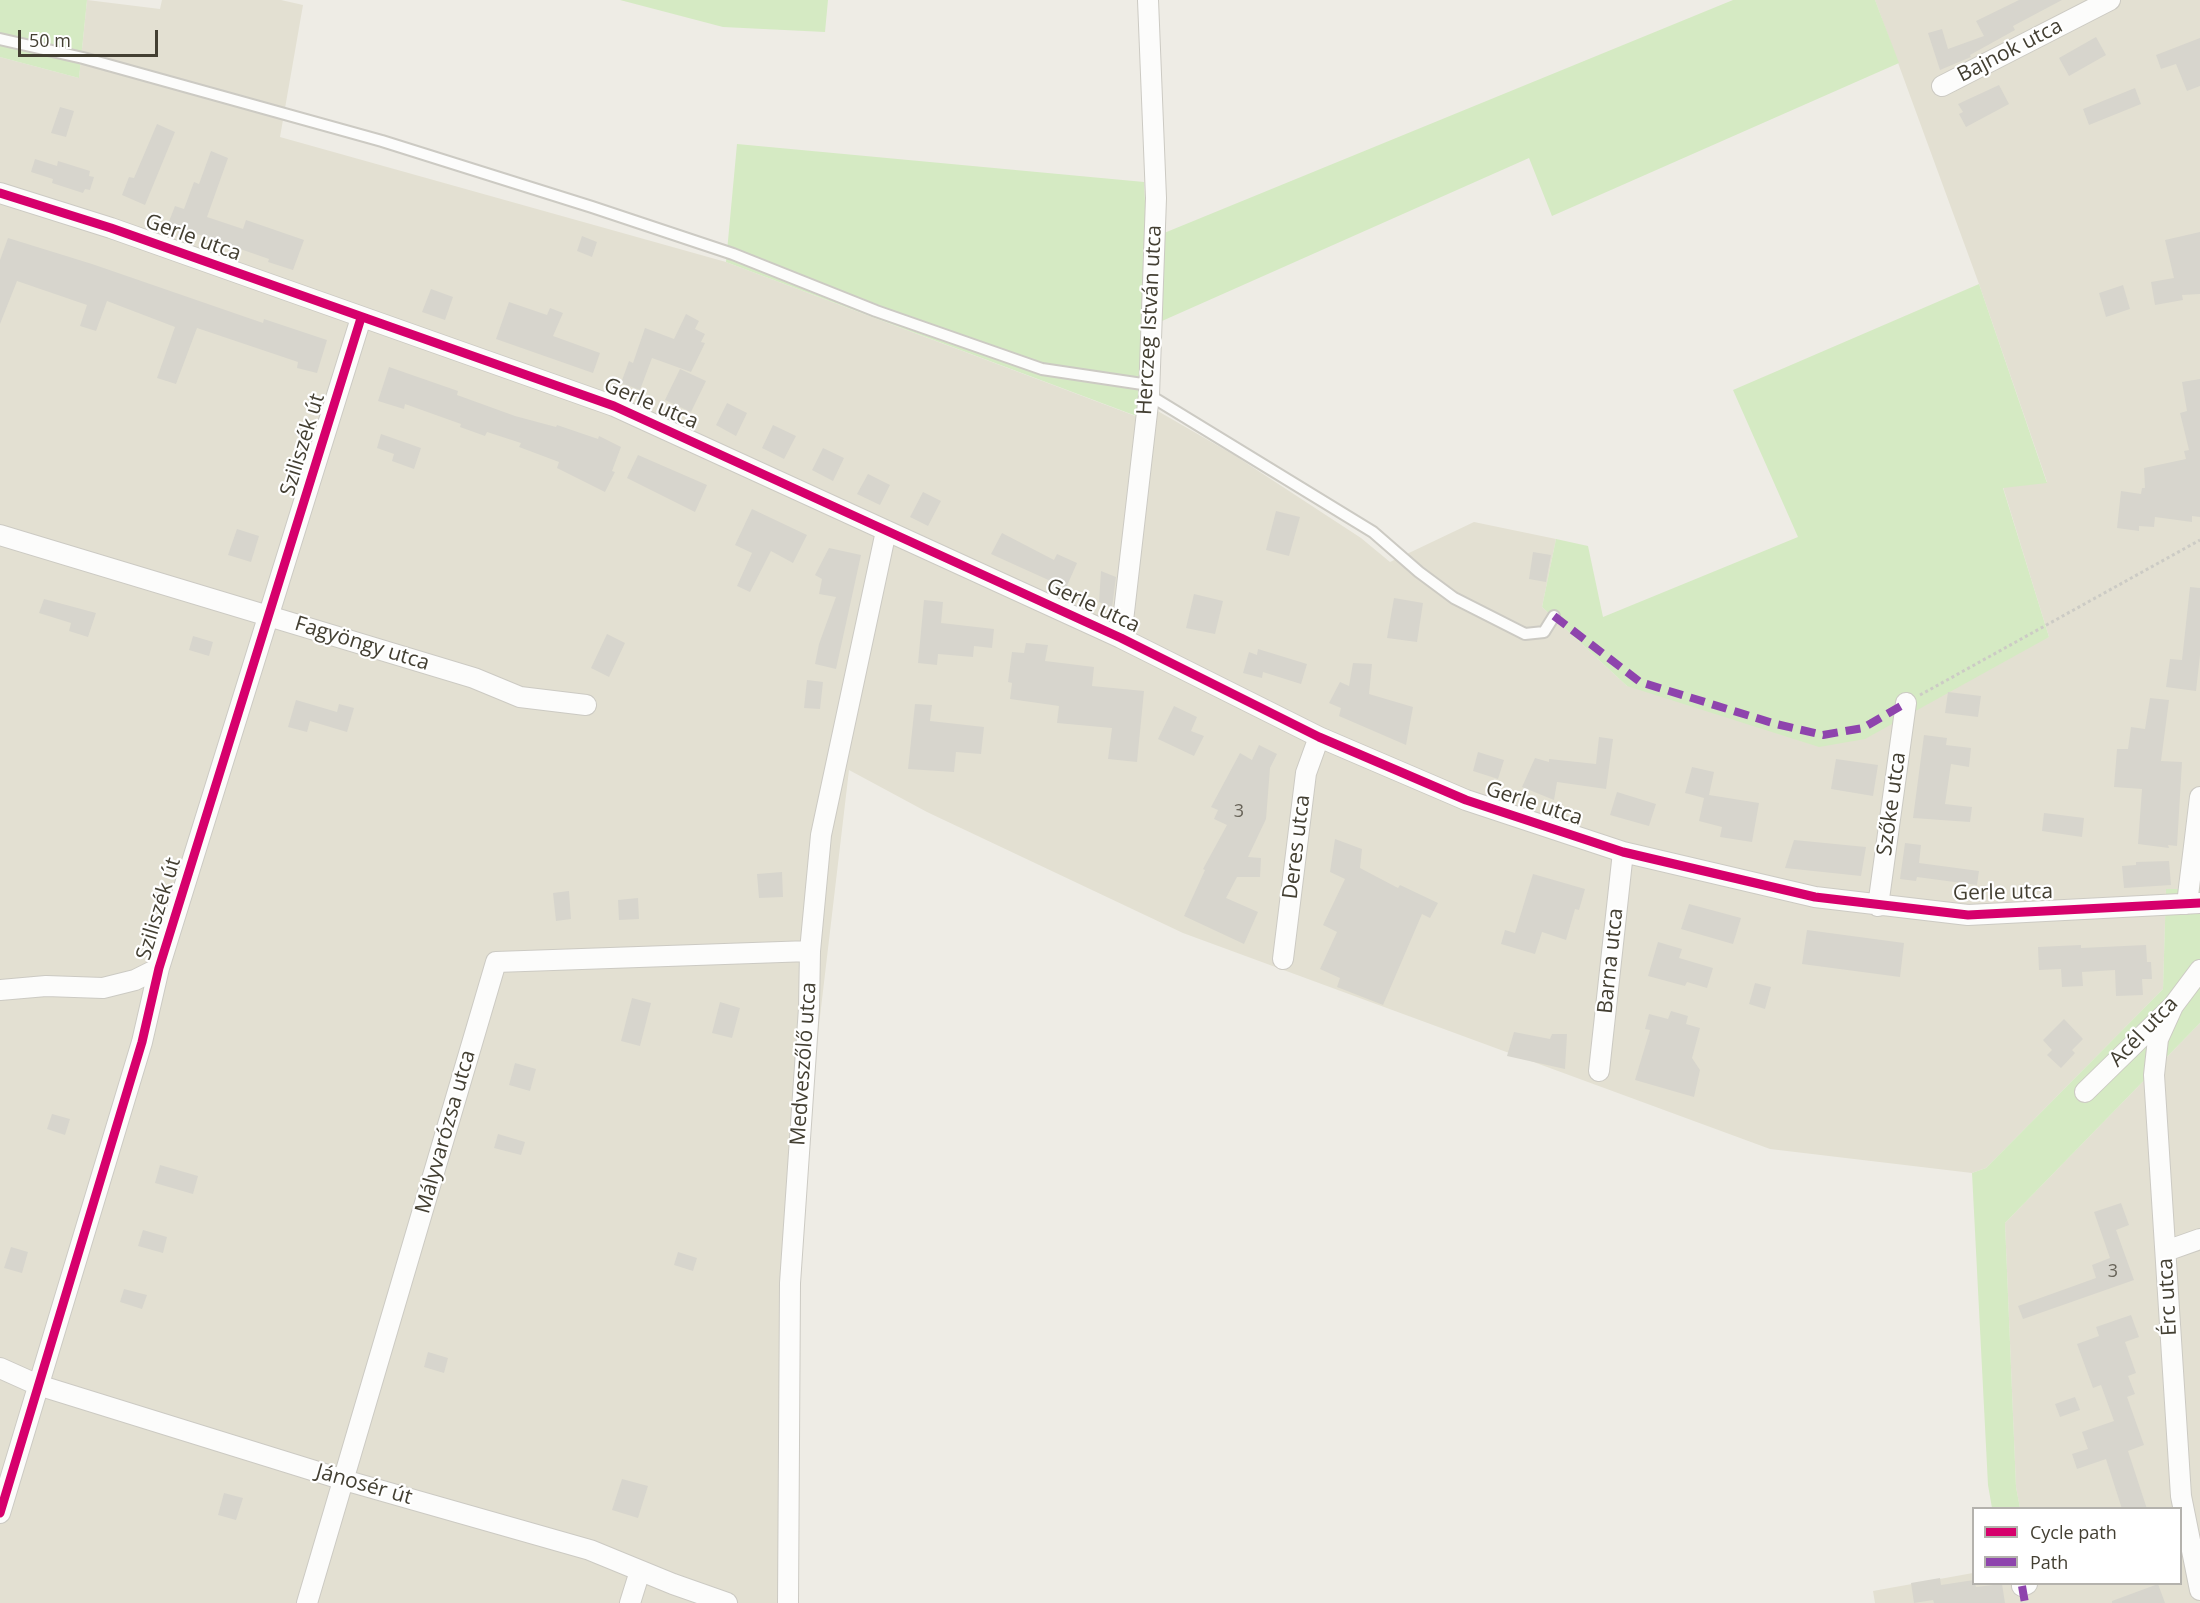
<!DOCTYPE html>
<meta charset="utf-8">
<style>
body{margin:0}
#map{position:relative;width:2200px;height:1603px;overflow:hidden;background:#eeece5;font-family:"Open Sans",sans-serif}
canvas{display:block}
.legend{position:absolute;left:1972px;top:1507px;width:210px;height:78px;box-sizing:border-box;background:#fff;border:2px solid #b4b2ad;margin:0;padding:8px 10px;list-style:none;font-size:18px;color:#433f32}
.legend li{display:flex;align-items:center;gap:12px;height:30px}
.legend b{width:30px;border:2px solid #b4b2ad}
.scale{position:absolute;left:18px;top:30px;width:140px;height:27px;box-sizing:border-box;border:3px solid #433f32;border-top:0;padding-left:8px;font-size:18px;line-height:21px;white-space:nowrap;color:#433f32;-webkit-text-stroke:4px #fff;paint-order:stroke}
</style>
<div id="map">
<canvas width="2200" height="1603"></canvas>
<ul class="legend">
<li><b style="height:8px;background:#d6006c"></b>Cycle path</li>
<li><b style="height:8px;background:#8e44ad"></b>Path</li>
</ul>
<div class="scale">50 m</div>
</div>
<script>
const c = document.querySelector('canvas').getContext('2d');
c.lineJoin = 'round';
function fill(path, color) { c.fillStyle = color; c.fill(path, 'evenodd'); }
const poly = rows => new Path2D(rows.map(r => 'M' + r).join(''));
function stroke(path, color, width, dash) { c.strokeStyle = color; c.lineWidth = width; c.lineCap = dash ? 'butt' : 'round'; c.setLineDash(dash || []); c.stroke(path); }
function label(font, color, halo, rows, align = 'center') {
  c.font = font + ' "Open Sans",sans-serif'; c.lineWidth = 4.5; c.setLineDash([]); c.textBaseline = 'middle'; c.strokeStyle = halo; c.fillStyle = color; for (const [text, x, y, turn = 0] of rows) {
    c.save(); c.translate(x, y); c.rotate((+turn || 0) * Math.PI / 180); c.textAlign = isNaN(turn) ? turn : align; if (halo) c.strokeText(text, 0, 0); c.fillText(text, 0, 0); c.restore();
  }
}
fill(poly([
 [87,0,160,9,162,0,281,0,303,5,280,137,726,262,1154,423,1156,410,1234,455,1361,538,1390,562,1474,522,1556,539,1542,607,1627,686,2049,637,2003,487,2047,482,1979,284,1875,0,2200,0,2200,889,2166,890,2163,989,1986,1168,1972,1173,1770,1149,1183,933,927,812,849,770,813,1076,795,1308,799,1603,0,1603,0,57,79,78],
 [2200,1023,2200,1603,1875,1603,1873,1591,1973,1573,1974,1584,2180,1584,2180,1508,2020,1508,2016,1487,2005,1223]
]), '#e3e0d2');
fill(poly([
 [0,0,87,0,79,78,0,57],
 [620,0,828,0,825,32,723,27],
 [1733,0,1875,0,1899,63,1552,216,1529,158,1162,321,1155,423,726,262,737,144,1144,182,1147,240],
 [1979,284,2047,483,2003,488,2049,637,1865,739,1819,747,1627,686,1542,607,1556,539,1588,546,1603,617,1798,537,1733,390],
 [2166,889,2200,889,2200,1023,2005,1223,2016,1487,2020,1508,1992,1508,1988,1485,1972,1173,1986,1168,2163,989]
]), '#d5eac3');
fill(poly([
 [2019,0,2062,0,2013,26,2015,30,1970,55,1971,57,1940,70,1928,33,1942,29,1948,49,1984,36,1976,21],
 [2096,37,2106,55,2069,76,2059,58],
 [2200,38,2200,86,2187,91,2176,64,2161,69,2156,55],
 [1999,85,2009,104,1966,127,1959,114,1963,112,1958,104],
 [2135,88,2141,104,2089,125,2083,109],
 [60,107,74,111,66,137,51,133],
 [157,124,175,132,145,205,122,195,129,177,134,178],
 [211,151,228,158,207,217,243,229,246,220,304,240,293,270,268,262,269,259,168,224,175,206,184,209,194,182,199,184],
 [35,159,57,166,58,161,90,171,89,176,94,177,90,190,85,189,83,193,52,183,53,179,31,172],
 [2200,232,2200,294,2182,295,2183,300,2155,305,2151,282,2174,278,2165,240],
 [582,236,597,242,592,257,577,251],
 [8,238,92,264,263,323,264,319,327,340,317,373,297,368,298,362,197,328,176,384,157,378,175,327,107,301,96,331,80,326,87,305,17,281,0,324,0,260],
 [2123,285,2130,309,2106,317,2099,293],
 [431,289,453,297,445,320,422,312],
 [509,302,547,315,550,308,563,313,553,336,600,353,593,373,496,339],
 [686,314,699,321,695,329,705,334,701,342,705,343,691,372,652,358,640,390,621,383,629,361,633,363,645,328,674,339],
 [389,367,458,391,457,395,515,416,556,427,557,425,598,439,599,436,621,447,612,471,615,472,605,492,557,468,559,462,519,447,521,443,487,432,485,436,460,427,461,424,405,404,404,409,378,401],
 [680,369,706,381,691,412,665,400],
 [2200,379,2200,517,2192,516,2192,522,2155,517,2154,527,2139,526,2139,531,2117,528,2121,491,2141,494,2142,488,2145,488,2144,468,2186,459,2184,451,2189,450,2180,413,2187,411,2182,382],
 [727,403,747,413,736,436,716,425],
 [773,425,796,436,784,459,762,448],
 [381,434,421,448,414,469,392,461,394,454,377,448],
 [823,448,844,458,833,481,812,470],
 [638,455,707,485,695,512,627,478],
 [868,474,890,485,880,505,857,494],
 [923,492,941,501,928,526,910,517],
 [752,509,807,535,793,563,771,551,750,592,737,586,752,553,735,545],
 [1276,511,1300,517,1289,556,1266,550],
 [237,529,259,536,251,562,228,555],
 [1002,533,1054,560,1057,554,1077,563,1066,588,991,554],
 [829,548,861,555,836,669,815,664,819,644,836,597,819,594,822,579,815,575],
 [1533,552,1551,555,1546,582,1529,579],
 [1101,571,1116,577,1112,608,1099,602],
 [2190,587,2200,588,2200,655,2196,691,2166,687,2170,659,2182,660],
 [1194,594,1223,601,1215,634,1186,628],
 [1394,598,1423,603,1417,642,1387,638],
 [44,599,96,613,88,637,69,631,71,623,39,613],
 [924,600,943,602,941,623,994,629,992,648,974,646,973,657,938,654,937,665,918,663],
 [607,634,625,643,609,677,591,668],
 [193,636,213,642,209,656,189,650],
 [1026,643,1048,645,1045,661,1094,667,1092,686,1144,691,1137,762,1108,759,1112,728,1057,723,1059,706,1010,699,1012,683,1008,682,1012,652,1024,653],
 [1258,649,1307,664,1301,684,1263,672,1262,678,1243,673,1249,652,1257,655],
 [1353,663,1372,664,1369,694,1413,707,1406,745,1339,716,1341,708,1329,703,1340,682,1349,686],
 [807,680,823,682,820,709,804,708],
 [1948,692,1981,696,1978,717,1945,713],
 [2150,698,2169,700,2161,761,2182,762,2177,846,2168,845,2169,848,2138,844,2142,789,2114,787,2117,749,2128,749,2131,727,2145,729],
 [296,700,337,712,339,704,354,708,347,732,310,721,307,732,288,727],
 [915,704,932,705,930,721,984,727,981,754,956,752,954,772,908,769],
 [1174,706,1197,717,1191,731,1204,736,1194,756,1158,739],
 [1924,735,1947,738,1946,745,1971,748,1969,767,1951,764,1945,804,1972,807,1970,822,1913,818],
 [1599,737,1613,739,1606,789,1557,782,1554,800,1522,787,1535,758,1549,762,1549,759,1596,764],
 [1259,745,1277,754,1270,768,1266,819,1248,857,1261,858,1260,877,1237,877,1226,898,1258,912,1244,944,1184,916,1205,870,1203,869,1227,825,1214,819,1218,810,1211,807,1240,753,1252,760],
 [1478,752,1504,760,1498,779,1473,771],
 [1836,759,1878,765,1873,796,1831,789],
 [1692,767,1714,772,1709,795,1759,803,1752,842,1720,837,1722,827,1699,821,1704,798,1685,793],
 [1617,792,1656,804,1649,826,1610,815],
 [2044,813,2084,818,2082,837,2042,831],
 [1335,839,1362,849,1360,868,1398,888,1400,885,1438,903,1430,918,1422,914,1383,1005,1337,987,1340,978,1320,969,1337,932,1323,925,1345,879,1330,872],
 [1794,840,1866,847,1861,876,1785,868],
 [1905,843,1921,845,1919,863,1979,871,1977,885,1917,877,1916,881,1900,879],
 [2169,861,2171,885,2124,888,2122,866,2136,865,2136,862],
 [782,872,783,897,759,898,757,874],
 [1533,874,1585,889,1579,910,1575,909,1566,940,1542,932,1535,954,1501,944,1505,930,1515,933],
 [569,891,571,919,556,921,553,893],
 [638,898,639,919,619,920,618,900],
 [1689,904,1741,918,1733,944,1681,929],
 [1807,930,1904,943,1900,977,1802,964],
 [1658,942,1682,949,1679,958,1713,968,1707,988,1687,982,1685,986,1648,976],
 [2081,945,2081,948,2146,945,2147,962,2151,962,2152,979,2142,979,2143,995,2116,996,2115,970,2082,972,2083,986,2062,987,2061,969,2039,970,2038,947],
 [1755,983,1771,987,1765,1009,1749,1004],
 [632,998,651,1003,640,1046,621,1041],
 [720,1002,740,1008,732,1038,712,1033],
 [1671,1011,1688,1016,1686,1024,1700,1028,1692,1058,1700,1070,1694,1097,1635,1080,1650,1030,1645,1029,1649,1014,1668,1019],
 [2064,1019,2083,1039,2072,1050,2075,1053,2061,1068,2047,1055,2052,1050,2043,1040],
 [1514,1032,1550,1039,1552,1034,1567,1034,1565,1069,1507,1056],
 [515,1063,536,1069,530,1091,509,1085],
 [52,1114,70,1119,65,1135,47,1129],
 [498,1134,525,1142,521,1155,494,1148],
 [160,1165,198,1176,193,1194,155,1183],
 [2121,1203,2129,1225,2116,1230,2134,1280,2023,1319,2018,1306,2096,1278,2092,1265,2110,1258,2094,1212],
 [143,1230,167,1237,163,1253,138,1246],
 [11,1247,28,1252,22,1273,4,1268],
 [678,1252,697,1258,693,1271,674,1265],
 [124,1289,147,1295,142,1309,120,1302],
 [2131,1315,2139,1337,2125,1342,2136,1373,2128,1376,2135,1394,2127,1397,2144,1445,2128,1451,2147,1509,2122,1509,2106,1459,2077,1469,2072,1454,2088,1449,2082,1432,2114,1421,2101,1385,2093,1388,2077,1344,2099,1336,2096,1327],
 [428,1352,448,1358,444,1373,424,1367],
 [2075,1397,2080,1410,2060,1417,2055,1404],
 [622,1479,648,1486,638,1518,612,1510],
 [224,1493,243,1498,236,1520,218,1515],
 [1940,1578,1941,1585,1974,1580,1976,1587,2002,1584,2005,1603,1934,1603,1933,1600,1914,1603,1911,1583],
 [2158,1584,2165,1603,2112,1603,2112,1601]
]), '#d7d5cd');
const service = poly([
 [0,39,83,58,382,141,592,207,733,254,876,311,1042,369,1149,385],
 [1149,395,1373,532,1419,572,1454,598,1525,634,1544,632,1554,616]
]);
const minor = poly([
 [1942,86,2110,0],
 [0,193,111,228,614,406,1121,638,1319,737,1466,800,1623,852,1815,897,1968,915,2200,903],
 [0,535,474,678,520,697,586,705],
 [1121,638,1149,395,1156,198,1148,0],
 [2187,904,2200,797],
 [1878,906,1906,703],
 [1283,959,1306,773,1319,737],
 [0,990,46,986,103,988,135,980,159,968],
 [2173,1006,2158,1039,2154,1075,2181,1496,2200,1590],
 [1599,1071,1623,852],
 [2085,1092,2173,1006,2200,970],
 [2166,1251,2200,1239],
 [0,1368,38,1385,344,1480,590,1550,673,1584,727,1603],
 [0,1513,142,1042,159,968,361,318],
 [2022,1586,2027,1584],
 [307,1603,496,962,810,951],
 [630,1603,640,1571],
 [788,1603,790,1283,809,1008,810,951,821,835,886,531]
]);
stroke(service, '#cccac3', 14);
stroke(minor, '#cccac3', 22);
stroke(poly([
 [1920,695,2200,540]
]), '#cccbc5', 3, [3, 3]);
stroke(service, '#fcfcfb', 10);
stroke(minor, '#fcfcfb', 20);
stroke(poly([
 [1554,616,1640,682,1776,724,1823,735,1863,728,1906,703],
 [2022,1586,2025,1603]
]), '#8e44ad', 8, [15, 8]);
stroke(poly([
 [0,193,111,228,614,406,1121,638,1319,737,1466,800,1623,852,1815,897,1968,915,2200,903],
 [0,1513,142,1042,159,968,361,318]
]), '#d6006c', 9);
label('18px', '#69655a', null, [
 ["3",1239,812],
 ["3",2113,1272]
]);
label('21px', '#433f32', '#fff', [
 ["Bajnok utca",2010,51,-27],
 ["Gerle utca",193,238,20],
 ["Herczeg István utca",1150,320,-87],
 ["Gerle utca",651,404,23],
 ["Sziliszék út",303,445,-73],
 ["Gerle utca",1093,606,25],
 ["Fagyöngy utca",362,644,17],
 ["Gerle utca",1534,804,18],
 ["Szőke utca",1892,804,-82],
 ["Deres utca",1297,847,-83],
 ["Gerle utca",2003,893,-1],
 ["Sziliszék út",159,909,-73],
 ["Barna utca",1611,961,-84],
 ["Acél utca",2144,1032,-46],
 ["Medveszőlő utca",804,1064,-86],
 ["Mályvarózsa utca",446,1132,-74],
 ["Érc utca",2168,1297,-93],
 ["Jánosér út",364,1485,16]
]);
</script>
